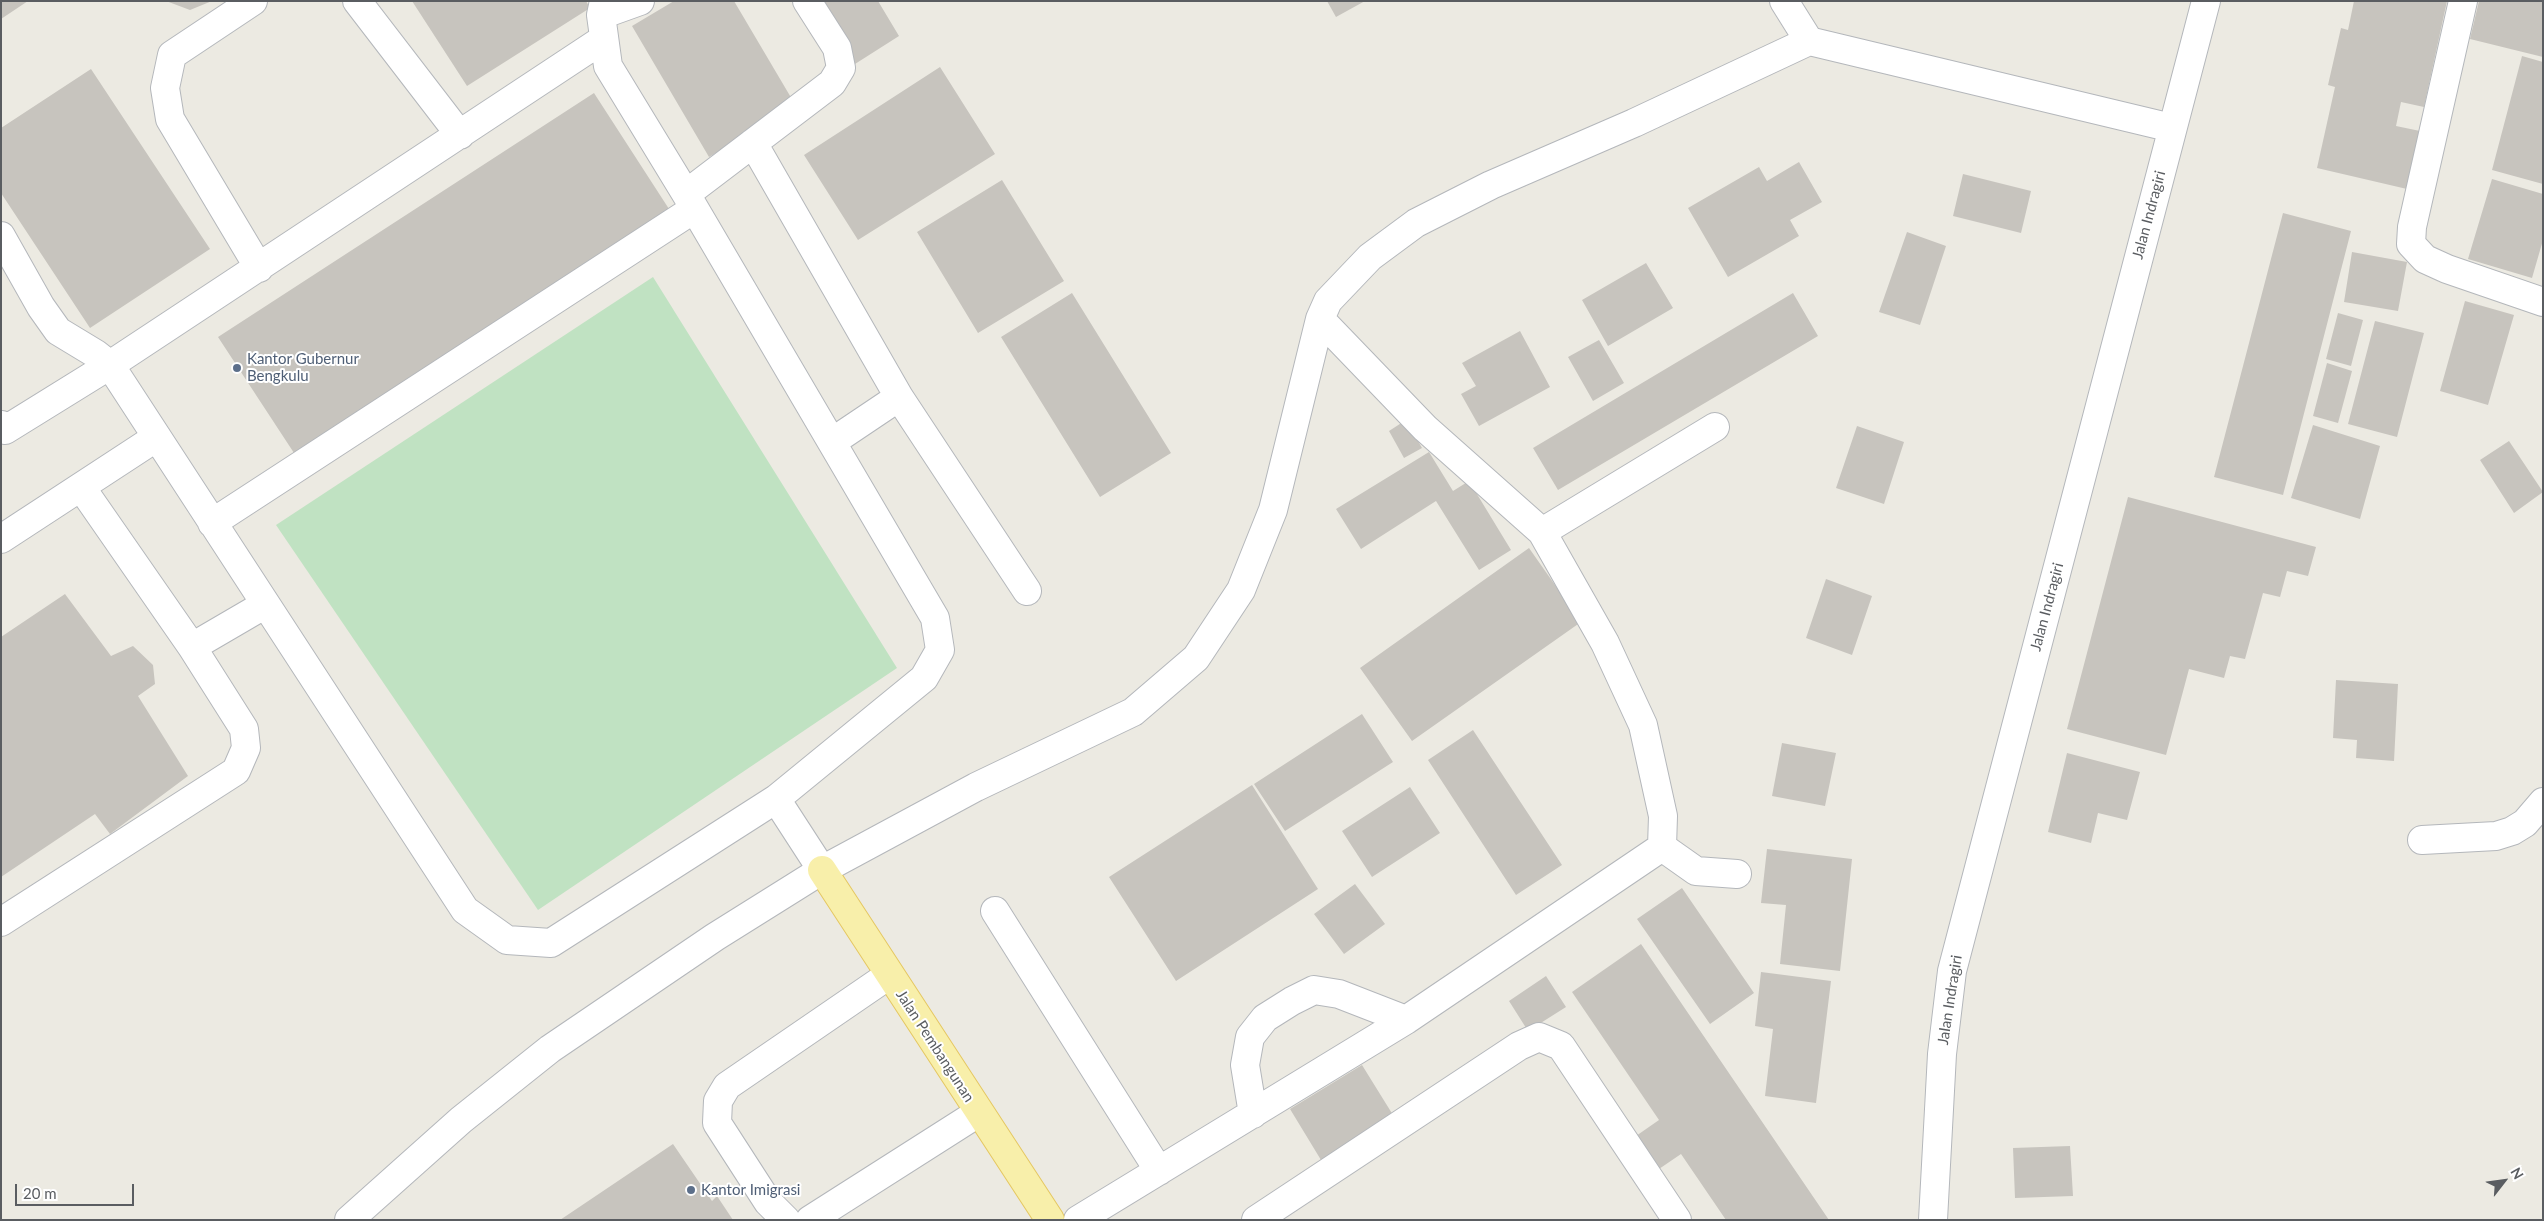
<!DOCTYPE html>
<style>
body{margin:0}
#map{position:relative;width:2544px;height:1221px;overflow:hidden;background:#eceae2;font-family:Lato,sans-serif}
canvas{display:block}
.frame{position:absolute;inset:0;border:2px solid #5a5d61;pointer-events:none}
.north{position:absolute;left:2479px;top:1156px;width:50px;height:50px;-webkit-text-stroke:4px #fff;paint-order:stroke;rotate:60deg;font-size:14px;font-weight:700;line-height:20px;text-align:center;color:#5a5d61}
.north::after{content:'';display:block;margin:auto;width:18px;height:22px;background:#5a5d61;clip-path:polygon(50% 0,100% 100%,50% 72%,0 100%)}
.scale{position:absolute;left:15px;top:1184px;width:119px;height:22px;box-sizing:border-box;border:2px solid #5a5d61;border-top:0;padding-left:6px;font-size:15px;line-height:18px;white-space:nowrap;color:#5a5d61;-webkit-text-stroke:4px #fff;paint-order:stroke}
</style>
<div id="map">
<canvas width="2544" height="1221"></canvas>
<div class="frame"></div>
<div class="north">N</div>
<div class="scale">20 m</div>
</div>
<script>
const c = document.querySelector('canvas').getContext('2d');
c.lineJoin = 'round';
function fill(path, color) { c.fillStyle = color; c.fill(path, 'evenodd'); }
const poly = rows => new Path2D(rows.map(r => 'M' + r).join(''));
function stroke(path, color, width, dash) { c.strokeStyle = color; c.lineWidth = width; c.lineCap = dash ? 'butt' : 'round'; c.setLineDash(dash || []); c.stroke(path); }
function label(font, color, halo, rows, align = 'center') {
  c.font = font + ' Lato,sans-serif'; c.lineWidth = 4; c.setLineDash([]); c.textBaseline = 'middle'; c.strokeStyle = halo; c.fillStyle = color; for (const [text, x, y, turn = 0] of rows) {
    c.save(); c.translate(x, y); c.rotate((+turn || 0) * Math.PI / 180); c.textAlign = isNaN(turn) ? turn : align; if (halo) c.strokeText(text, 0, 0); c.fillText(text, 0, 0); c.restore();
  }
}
fill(poly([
 [653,277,897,668,538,910,276,525]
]), '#c0e2c2');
fill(poly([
 [1,1,28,1,1,19],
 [166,1,212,1,190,10],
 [412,1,586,1,590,8,467,86],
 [674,1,734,1,796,106,709,157,632,26],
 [816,1,878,1,899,36,855,64],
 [1327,1,1365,1,1336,17],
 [2354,1,2447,1,2424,107,2401,102,2396,126,2420,131,2407,189,2317,168,2335,87,2328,85,2341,28,2348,30],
 [2479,1,2543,1,2543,57,2470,39],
 [2522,56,2543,62,2543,184,2492,170],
 [940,67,995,154,858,240,804,155],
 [91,69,210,249,90,328,1,193,1,128],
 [594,93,669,209,294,453,218,337],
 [1799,162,1822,202,1790,220,1799,236,1728,277,1688,208,1759,167,1767,181],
 [1963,174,2031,191,2021,233,1953,216],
 [2492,179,2543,194,2543,240,2532,278,2468,259],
 [1002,180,1064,281,978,333,917,232],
 [2283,213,2351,231,2283,495,2214,477],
 [1907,232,1946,246,1920,325,1879,312],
 [2352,252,2407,262,2398,311,2344,302],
 [1646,263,1673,308,1608,346,1582,300],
 [1072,293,1171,453,1100,497,1001,337],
 [1793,293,1818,336,1558,490,1533,448],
 [2465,301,2514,315,2488,405,2440,391],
 [2338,313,2363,320,2351,366,2326,359],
 [2375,321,2424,333,2397,437,2348,424],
 [1520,331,1550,387,1479,426,1461,394,1476,386,1462,363],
 [1599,340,1624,383,1593,401,1568,357],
 [2327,363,2352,371,2338,423,2313,416],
 [1406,420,1422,448,1404,458,1389,431],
 [2313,425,2380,446,2360,519,2291,498],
 [1857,426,1904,442,1884,504,1836,488],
 [2509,441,2543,492,2514,513,2480,460],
 [1429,452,1453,491,1469,481,1511,550,1479,570,1436,501,1361,549,1336,509],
 [2128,497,2316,547,2308,576,2287,571,2280,597,2263,593,2245,659,2230,656,2224,678,2189,669,2166,755,2067,729],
 [1529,548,1581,622,1412,741,1360,668],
 [1826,579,1872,596,1852,655,1806,638],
 [65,594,111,656,133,646,153,665,155,684,138,696,188,776,110,834,95,814,1,877,1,637],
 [2336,680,2398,684,2394,761,2356,758,2357,740,2333,738],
 [1362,714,1393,762,1285,831,1254,784],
 [1473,730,1562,865,1516,895,1428,760],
 [1782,743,1836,753,1825,806,1772,796],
 [2067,753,2140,772,2127,820,2098,813,2091,843,2048,832],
 [1252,785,1318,889,1176,981,1109,877],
 [1410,787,1440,833,1372,877,1342,831],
 [1767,849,1852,859,1840,971,1780,964,1786,905,1761,903],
 [1355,884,1385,924,1344,954,1314,914],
 [1682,888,1754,993,1710,1024,1637,919],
 [1641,944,1829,1220,1726,1220,1681,1154,1659,1169,1636,1136,1659,1120,1572,992],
 [1761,972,1831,981,1816,1103,1765,1096,1773,1029,1755,1026],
 [1546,976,1566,1007,1528,1031,1509,1001],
 [1362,1065,1393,1115,1321,1160,1290,1109],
 [673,1144,712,1201,717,1196,733,1220,560,1220],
 [2070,1146,2073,1196,2015,1198,2013,1148]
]), '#c7c4be');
const minor = poly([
 [253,1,172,55,165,88,170,119,259,268],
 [357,1,460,135],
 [1784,1,1809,41,2172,128],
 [2463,1,2412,227,2411,244,2425,259,2447,269,2543,302],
 [601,15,640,1],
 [753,143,899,397],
 [686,194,832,83,841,68,837,48,807,1],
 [1,236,41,307,58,331,96,354,110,365,465,910,507,940,551,943,776,799,924,678,940,650,935,618,686,194,608,66,601,15,604,1],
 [1320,319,1425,428,1542,532,1605,643,1643,725,1663,816,1662,847,1696,871,1737,874],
 [1,425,5,430,110,365,602,40],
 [832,442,899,397,1027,591],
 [81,487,192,647,264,605],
 [212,523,694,209],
 [1542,532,1715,427],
 [1,539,157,437],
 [776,799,822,870],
 [2422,840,2496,836,2512,831,2525,823,2543,802],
 [995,911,1159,1171],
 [1,922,236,771,246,748,244,729,192,647],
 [1253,1114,1245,1065,1250,1037,1265,1018,1292,1001,1314,990,1339,994,1406,1020],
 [349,1220,461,1120,550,1049,715,937,822,870,976,787,1133,712,1196,658,1241,590,1273,510,1320,319,1328,301,1370,257,1416,223,1491,185,1634,123,1809,41],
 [786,1220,768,1202,717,1123,718,1101,727,1086,889,975],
 [810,1220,978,1113],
 [1078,1220,1406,1020,1662,847],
 [1256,1220,1519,1046,1539,1037,1561,1046,1677,1220],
 [1933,1220,1942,1054,1952,971,2206,1]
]);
const major = poly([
 [822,870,1050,1220]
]);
stroke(minor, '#b4b7bb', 30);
stroke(major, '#e5c761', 30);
stroke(minor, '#fff', 28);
stroke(major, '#f8efaa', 28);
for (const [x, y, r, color] of [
 [237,368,5,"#5c6f8a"],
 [691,1190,5,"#5c6f8a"]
]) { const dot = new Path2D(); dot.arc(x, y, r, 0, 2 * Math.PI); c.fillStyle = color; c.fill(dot); stroke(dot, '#fff', 2); }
label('15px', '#5a5d61', '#fff', [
 ["Jalan Indragiri",2149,215,-75],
 ["Jalan Indragiri",2047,607,-75],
 ["Jalan Indragiri",1950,1000,-81],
 ["Jalan Pembangunan",935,1046,57]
]);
label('15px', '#4e5e75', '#fff', [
 ["Kantor Gubernur",247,359],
 ["Bengkulu",247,376],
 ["Kantor Imigrasi",701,1190]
], 'left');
</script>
